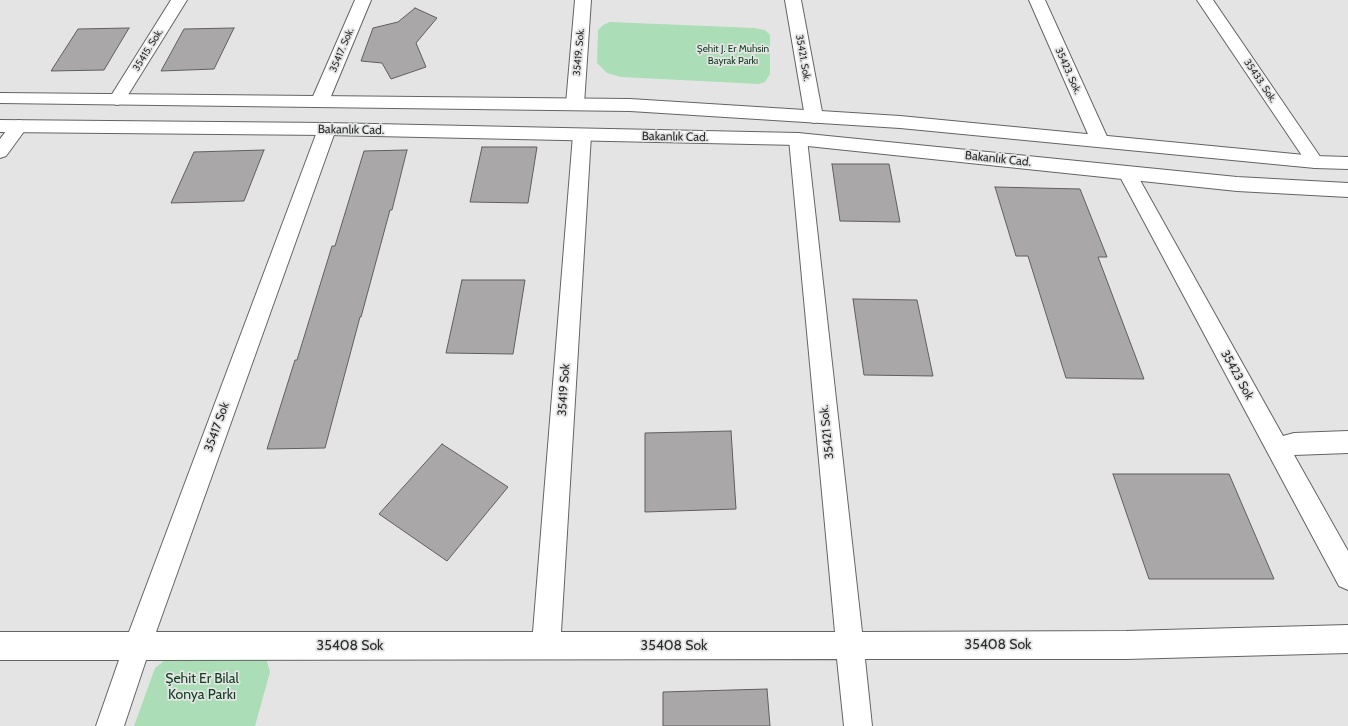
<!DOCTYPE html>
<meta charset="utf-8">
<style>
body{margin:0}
canvas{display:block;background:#e4e4e5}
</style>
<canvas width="1348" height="726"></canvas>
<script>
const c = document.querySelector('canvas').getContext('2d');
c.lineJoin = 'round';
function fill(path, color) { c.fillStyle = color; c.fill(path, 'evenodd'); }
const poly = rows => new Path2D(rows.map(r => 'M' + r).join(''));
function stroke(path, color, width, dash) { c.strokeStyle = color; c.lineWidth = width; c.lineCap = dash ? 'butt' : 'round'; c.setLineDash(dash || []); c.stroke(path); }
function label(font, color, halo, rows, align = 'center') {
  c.font = font + ' Cabin,sans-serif'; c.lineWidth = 3.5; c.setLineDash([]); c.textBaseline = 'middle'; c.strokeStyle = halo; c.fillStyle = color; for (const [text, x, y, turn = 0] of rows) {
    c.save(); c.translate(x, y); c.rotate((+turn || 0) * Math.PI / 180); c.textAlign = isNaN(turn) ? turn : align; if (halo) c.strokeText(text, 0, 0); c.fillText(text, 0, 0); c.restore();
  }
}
fill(poly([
 [610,22,754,28,765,30,770,35,770,74,765,82,759,84,621,77,607,73,597,63,598,30,603,25],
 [174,653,265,654,270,672,255,726,134,726,155,668]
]), '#abdeb6');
const building = poly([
 [415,8,437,18,416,43,426,67,391,79,382,63,361,61,373,28,398,22,415,8],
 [129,28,104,70,51,71,78,29,129,28],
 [234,28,214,69,161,71,184,29,234,28],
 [482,147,537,147,528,203,470,202,482,147],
 [264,150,244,201,171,203,194,152,264,150],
 [407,150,392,210,390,210,361,317,360,317,325,448,267,449,295,360,297,360,332,246,335,246,364,151,407,150],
 [832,164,889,164,900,222,840,221,832,164],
 [995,187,1080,189,1107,257,1098,257,1144,379,1066,378,1028,256,1016,256,995,187],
 [462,280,525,280,513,354,446,353,462,280],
 [853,299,917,300,933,376,864,375,853,299],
 [731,431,736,509,645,512,645,433,731,431],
 [442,444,508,487,447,561,379,514,442,444],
 [1113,474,1229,474,1274,579,1149,579,1113,474],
 [767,689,770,726,663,726,663,692,767,689]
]);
fill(building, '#a9a7a7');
stroke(building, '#605f5f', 1);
const minor = poly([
 [171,0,187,0,123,103,117,105,111,103,109,99,171,0],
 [355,0,371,0,329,101,326,105,320,107,314,105,311,101,355,0],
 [575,0,591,0,584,104,581,108,575,110,569,108,566,104,575,0],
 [785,0,801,0,823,117,820,121,814,123,808,121,805,117,785,0],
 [1029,0,1045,0,1109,141,1106,145,1100,147,1094,145,1091,141,1029,0],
 [1197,0,1213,0,1321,158,1324,162,1321,166,1315,168,1309,166,1197,0],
 [19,120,25,122,28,126,6,156,0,158,0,139,13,122,19,120],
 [327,123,333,125,336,129,156,632,533,632,573,135,576,131,582,129,588,131,591,135,561,632,835,632,789,139,792,135,798,133,804,135,807,139,862,632,1126,631,1348,625,1348,653,1126,659,865,659,872,726,844,726,837,659,146,660,124,726,96,726,119,660,0,660,0,632,129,632,318,129,321,125,327,123],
 [1127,167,1134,168,1136,173,1283,436,1294,433,1348,431,1348,453,1294,455,1348,551,1348,590,1339,586,1118,173,1120,168,1127,167]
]);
const tertiary = poly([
 [0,93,630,99,900,116,1315,156,1348,157,1348,169,1315,168,900,128,630,111,0,103,0,93],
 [0,120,327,123,798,133,1237,177,1348,183,1348,197,1237,191,798,145,327,135,0,132,0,120]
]);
stroke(minor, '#636465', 2);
stroke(tertiary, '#636465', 2);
fill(minor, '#fff');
fill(tertiary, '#fff');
label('10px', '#0f4121', '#e4e4e5', [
 ["Şehit J. Er Muhsin",733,49],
 ["Bayrak Parkı",733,61]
]);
label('10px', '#292a2a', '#e4e4e5', [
 ["35415. Sok.",148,50,-58],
 ["35417. Sok.",342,50,-67],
 ["35419. Sok.",579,52,-85],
 ["35421. Sok.",803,58,80],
 ["35423. Sok.",1068,71,66],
 ["35433. Sok.",1260,81,56]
]);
label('12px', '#292a2a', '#e4e4e5', [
 ["Bakanlık Cad.",351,130,1],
 ["Bakanlık Cad.",675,137,1],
 ["Bakanlık Cad.",998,159,6],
 ["35423 Sok",1237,375,61],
 ["35419 Sok",564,390,-86],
 ["35417 Sok",217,427,-70],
 ["35421 Sok.",827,432,-96]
]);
label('14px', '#292a2a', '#e4e4e5', [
 ["35408 Sok",998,645],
 ["35408 Sok",350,646],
 ["35408 Sok",674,646]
]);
label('14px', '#0f4121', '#e4e4e5', [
 ["Şehit Er Bilal",202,679],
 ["Konya Parkı",202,695]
]);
</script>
